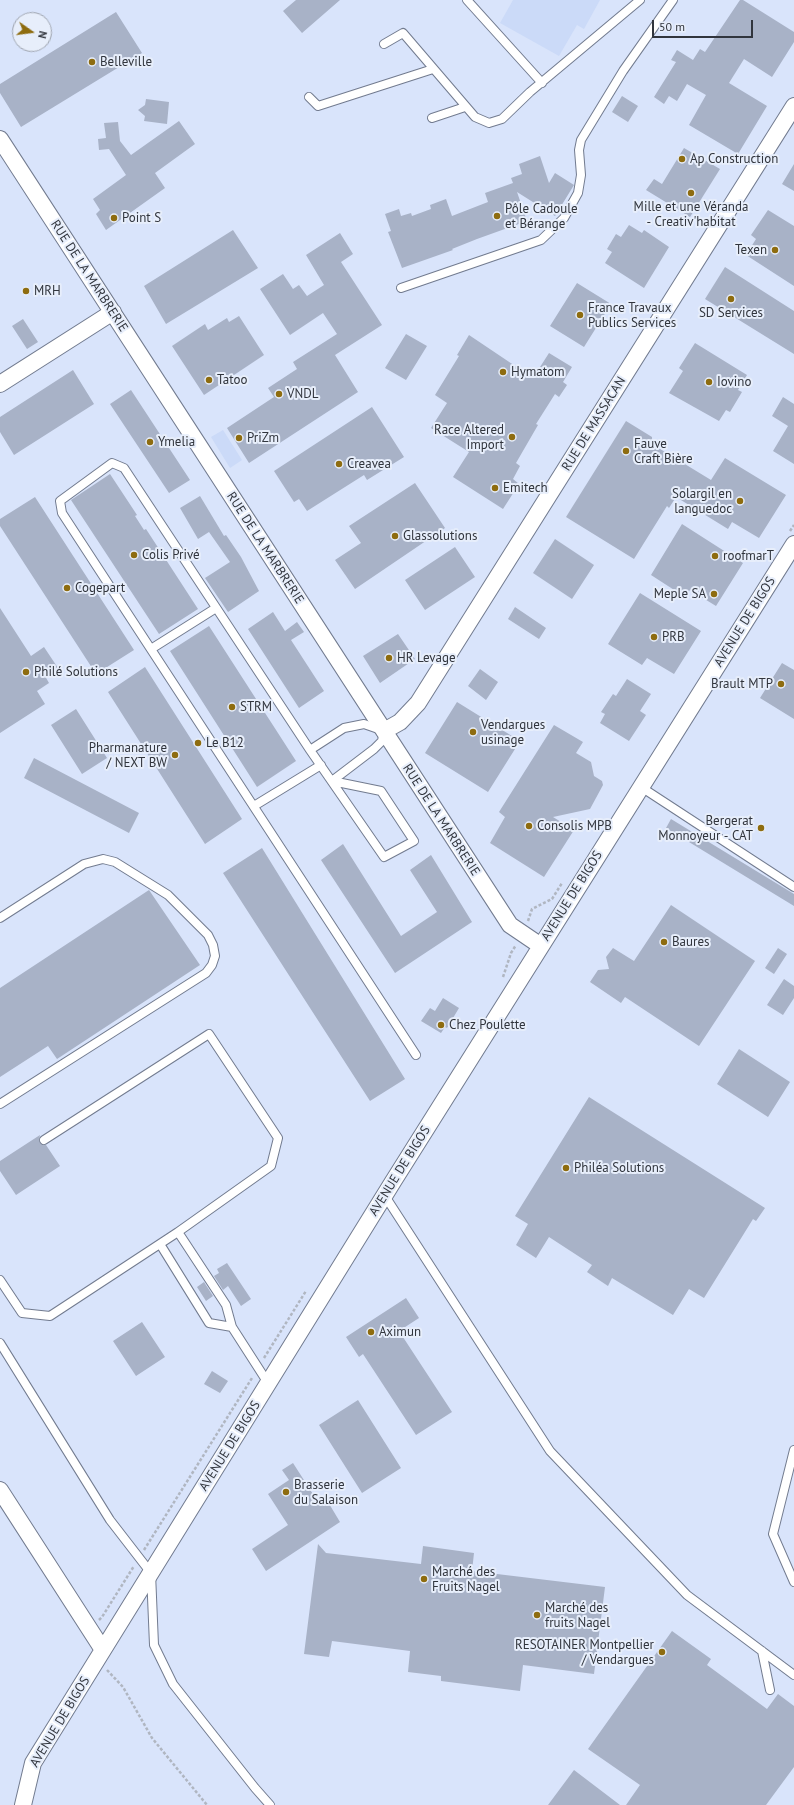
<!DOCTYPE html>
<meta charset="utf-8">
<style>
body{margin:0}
#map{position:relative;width:794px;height:1805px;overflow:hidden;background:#e7eefb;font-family:"PT Sans",sans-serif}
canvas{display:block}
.north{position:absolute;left:12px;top:12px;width:40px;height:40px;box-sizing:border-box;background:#e7eefb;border:1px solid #9ea4af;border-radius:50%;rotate:104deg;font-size:11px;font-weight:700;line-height:16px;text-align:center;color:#31353d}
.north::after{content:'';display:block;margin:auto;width:14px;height:18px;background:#8e6c0f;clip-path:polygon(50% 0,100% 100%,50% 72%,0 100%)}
.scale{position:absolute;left:652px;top:20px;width:101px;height:18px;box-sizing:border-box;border:2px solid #31353d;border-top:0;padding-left:5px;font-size:12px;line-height:14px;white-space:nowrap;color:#31353d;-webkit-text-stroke:3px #e7eefb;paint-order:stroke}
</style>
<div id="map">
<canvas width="794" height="1805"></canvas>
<div class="north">N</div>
<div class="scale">50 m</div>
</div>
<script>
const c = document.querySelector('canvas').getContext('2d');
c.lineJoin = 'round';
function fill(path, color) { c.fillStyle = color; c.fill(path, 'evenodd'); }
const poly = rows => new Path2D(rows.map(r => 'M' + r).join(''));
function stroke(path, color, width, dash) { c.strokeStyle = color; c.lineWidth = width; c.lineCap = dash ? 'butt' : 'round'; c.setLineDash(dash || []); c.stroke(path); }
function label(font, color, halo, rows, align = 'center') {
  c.font = font + ' "PT Sans",sans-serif'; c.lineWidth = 4; c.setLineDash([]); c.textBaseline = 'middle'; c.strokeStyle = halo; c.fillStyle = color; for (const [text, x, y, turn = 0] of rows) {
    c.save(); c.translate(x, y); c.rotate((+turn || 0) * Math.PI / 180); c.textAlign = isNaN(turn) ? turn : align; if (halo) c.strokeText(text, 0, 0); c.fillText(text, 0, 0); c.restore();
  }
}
fill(poly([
 [0,0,794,0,794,1805,0,1805],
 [20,20,44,20,44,44,20,44]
]), '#d9e4fb');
fill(poly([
 [513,0,600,0,584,29,577,25,559,56,500,23],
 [223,430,242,460,230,468,211,437]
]), '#cbdaf8');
fill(poly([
 [296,0,340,0,302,33,283,11],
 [740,0,743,0,794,32,794,42,772,77,744,59,729,83,767,106,738,154,689,125,706,95,687,84,677,101,669,96,664,104,654,97,676,62,671,60,677,50,693,60,700,49,705,52],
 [116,12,142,53,21,127,0,93,0,84],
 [622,96,638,106,628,122,612,112],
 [146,99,169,102,167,124,144,121,145,116,138,110,145,105],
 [179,121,195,144,155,173,165,188,106,230,96,214,100,210,93,199,126,175,109,149,99,150,98,139,106,138,104,123,118,122,120,141,131,155],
 [684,148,720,169,690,217,646,190,654,179,662,184],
 [540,156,549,183,555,173,574,185,555,216,517,192,527,221,477,239,452,249,453,250,402,268,388,232,391,231,385,214,399,209,401,216,411,213,412,216,431,209,430,205,446,199,452,216,488,202,485,193,513,183,511,178,522,174,519,164],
 [794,164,794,191,782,184],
 [768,210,794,226,794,286,746,255,756,239,751,235],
 [629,225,642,233,644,230,669,247,644,288,605,263,612,252,607,249,616,234,621,237],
 [233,230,258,268,166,324,144,286],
 [340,233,353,254,341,262,382,325,335,355,358,392,249,463,227,428,274,397,268,388,297,369,293,362,337,334,323,313,290,335,260,289,283,274,293,289,299,285,307,296,324,285,306,255],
 [725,267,794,311,794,354,705,299],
 [577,283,611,304,584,347,550,326],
 [239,316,264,355,204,395,172,346,205,324,208,330,227,318,229,322],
 [23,319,38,342,27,349,12,326],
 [406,334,427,346,406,380,385,368],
 [469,335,533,378,549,353,572,367,563,382,567,385,559,397,555,394,536,424,538,425,516,463,520,466,513,479,519,484,503,509,453,477,469,452,431,428,447,403,435,395,459,356,457,355],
 [695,343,747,375,738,390,742,392,730,412,726,410,719,421,669,393,683,371,679,368],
 [73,370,94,404,14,455,0,432,0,417],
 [131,390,190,480,169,493,110,404],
 [783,397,794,404,794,464,773,451,788,426,772,416],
 [372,407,404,457,367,480,364,475,307,511,299,499,294,502,274,471],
 [626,421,652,437,652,444,711,480,725,458,786,495,759,538,732,522,728,529,676,497,669,508,667,506,634,559,566,517],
 [110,474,137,515,135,516,144,530,146,529,198,609,159,634,71,500],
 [415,483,445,528,355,589,335,560,361,543,349,526],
 [200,496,224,536,226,535,241,557,259,591,228,612,205,578,230,562,209,532,198,539,180,508],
 [35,497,134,650,96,674,0,526,0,519],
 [682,524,743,563,716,606,690,590,685,597,651,575],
 [555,539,594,565,572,599,533,573],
 [455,547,475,577,425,610,405,580],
 [640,593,701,631,674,674,647,658,642,665,608,644],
 [515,607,546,628,539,639,508,619],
 [0,608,31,656,44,647,58,668,45,676,49,683,37,691,45,704,0,733],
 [273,612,285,631,297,622,304,632,291,640,324,691,299,708,248,629],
 [209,626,296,761,257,787,170,651],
 [398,634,415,659,380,683,363,656],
 [782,663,794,670,794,719,760,698],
 [145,667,242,819,205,844,108,692],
 [480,669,498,682,486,700,468,686],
 [627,679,651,694,640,711,646,715,629,741,600,723,605,714,601,712,613,694,616,696],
 [457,702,520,741,488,792,425,753],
 [76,709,107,758,82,774,51,725],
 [554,725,583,742,576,753,591,762,594,776,602,781,603,785,590,809,553,817,574,830,544,877,490,843,505,817,499,812],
 [34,758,139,813,129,833,24,778],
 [671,819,794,894,794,906,666,828],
 [343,844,401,936,437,912,410,870,431,855,472,922,395,973,321,860],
 [262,848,405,1079,370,1101,223,873],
 [149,890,200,965,57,1059,48,1046,0,1077,0,988],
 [671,905,755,961,699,1046,625,997,621,1003,590,982,598,970,609,969,606,957,613,948,634,961],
 [778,948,787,954,774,974,765,968],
 [784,979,794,986,794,998,783,1015,767,1005],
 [443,998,459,1008,447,1028,445,1027,441,1033,421,1021,430,1008,435,1011],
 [739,1049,790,1082,768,1117,717,1084],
 [589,1097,765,1208,756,1221,753,1219,704,1298,689,1289,673,1315,612,1278,608,1286,587,1272,592,1265,549,1237,536,1258,516,1245,528,1224,515,1216],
 [40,1135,39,1140,40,1143,46,1145,60,1166,16,1195,0,1171,0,1161],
 [227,1263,251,1299,241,1306,228,1286,223,1290,214,1276,219,1273,217,1269],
 [204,1282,213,1296,206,1301,197,1287],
 [406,1298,419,1318,399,1331,452,1412,416,1435,363,1354,359,1357,346,1337],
 [142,1322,165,1357,136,1376,113,1341],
 [212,1371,228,1381,220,1393,204,1384],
 [358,1400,401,1468,362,1493,319,1425],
 [293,1463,318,1502,325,1497,340,1522,266,1571,252,1549,288,1525,268,1494,289,1480,282,1470],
 [318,1544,326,1553,421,1564,423,1546,474,1553,472,1571,605,1587,594,1674,523,1665,520,1691,441,1681,441,1676,408,1672,410,1651,332,1641,329,1657,304,1654],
 [672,1631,711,1659,707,1665,767,1709,778,1694,794,1706,794,1767,766,1805,626,1805,640,1785,588,1749],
 [574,1770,620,1805,548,1805]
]), '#a8b2c7');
const service = poly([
 [467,0,542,83],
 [384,44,403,33,475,117,489,123,502,119,530,92,640,0],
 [309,97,318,106,433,69],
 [432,118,465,107],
 [401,288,541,240,564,218,578,193,581,175,579,150,581,140,623,71,673,0],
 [151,649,216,608],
 [310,750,344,728,364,724,384,731,382,741,374,749,332,781],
 [332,781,381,791,414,841,384,857,310,750,124,468,112,463,60,501,62,513,416,1055],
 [641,787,794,887],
 [254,806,321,765],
 [0,918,84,864,103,859,115,862,168,895,208,935,213,945,215,956,212,965,206,973,0,1104],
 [44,1140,209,1034,278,1138,271,1166,178,1232,226,1305,232,1327,268,1383],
 [385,1196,550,1451,687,1595,794,1675],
 [160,1244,209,1323,232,1327],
 [0,1280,22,1313,50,1316,178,1232],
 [0,1343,110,1520,151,1573,154,1645,173,1684,255,1788,270,1805],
 [794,1450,773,1534,794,1582],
 [762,1651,770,1690]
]);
const minor = poly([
 [0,139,510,925,541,946],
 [0,384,113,312],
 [384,731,400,722,418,703,794,106],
 [0,1490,103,1650],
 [23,1805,33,1763,394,1180,794,544]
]);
stroke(service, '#727b8f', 10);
stroke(minor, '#727b8f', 18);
stroke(poly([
 [790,531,794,525],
 [528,921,532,909,552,899,562,883],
 [503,977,511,953,516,945],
 [264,1358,306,1291],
 [144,1550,252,1378],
 [99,1620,102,1617,134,1566],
 [107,1670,123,1687,152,1738,207,1805]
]), '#b0b6c1', 2.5, [3, 2]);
stroke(service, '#fff', 8);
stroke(minor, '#fff', 16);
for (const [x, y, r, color] of [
 [92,62,4,"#8e6c0f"],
 [682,159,4,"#8e6c0f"],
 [691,193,4,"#8e6c0f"],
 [497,216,4,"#8e6c0f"],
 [114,218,4,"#8e6c0f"],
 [775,250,4,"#8e6c0f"],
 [26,291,4,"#8e6c0f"],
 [731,299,4,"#8e6c0f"],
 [580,315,4,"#8e6c0f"],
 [503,372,4,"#8e6c0f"],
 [209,380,4,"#8e6c0f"],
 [709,382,4,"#8e6c0f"],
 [279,394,4,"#8e6c0f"],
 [512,437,4,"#8e6c0f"],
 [239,438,4,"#8e6c0f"],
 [150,442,4,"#8e6c0f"],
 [626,451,4,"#8e6c0f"],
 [339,464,4,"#8e6c0f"],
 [495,488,4,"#8e6c0f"],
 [740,501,4,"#8e6c0f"],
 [395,536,4,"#8e6c0f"],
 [134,555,4,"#8e6c0f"],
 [715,556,4,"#8e6c0f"],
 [67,588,4,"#8e6c0f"],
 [714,594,4,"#8e6c0f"],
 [654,637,4,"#8e6c0f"],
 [389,658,4,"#8e6c0f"],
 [26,672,4,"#8e6c0f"],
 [781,684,4,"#8e6c0f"],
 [232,707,4,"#8e6c0f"],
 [473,732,4,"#8e6c0f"],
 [198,743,4,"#8e6c0f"],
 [175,755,4,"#8e6c0f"],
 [529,826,4,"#8e6c0f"],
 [761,828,4,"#8e6c0f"],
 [664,942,4,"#8e6c0f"],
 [441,1025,4,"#8e6c0f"],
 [566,1168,4,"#8e6c0f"],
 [371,1332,4,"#8e6c0f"],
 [286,1492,4,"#8e6c0f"],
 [424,1579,4,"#8e6c0f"],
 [537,1615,4,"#8e6c0f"],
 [662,1652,4,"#8e6c0f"]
]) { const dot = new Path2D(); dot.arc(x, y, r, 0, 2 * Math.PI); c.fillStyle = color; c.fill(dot); stroke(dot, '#e7eefb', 1.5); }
label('13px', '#31353d', '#e7eefb', [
 ["Belleville",100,62],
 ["Ap Construction",690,159],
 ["Mille et une Véranda",691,207,"center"],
 ["- Creativ'habitat",691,222,"center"],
 ["Pôle Cadoule",505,209],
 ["et Bérange",505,224],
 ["Point S",122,218],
 ["Texen",767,250,"right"],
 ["MRH",34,291],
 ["France Travaux",588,308],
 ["Publics Services",588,323],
 ["SD Services",731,313,"center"],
 ["Hymatom",511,372],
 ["Tatoo",217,380],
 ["Iovino",717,382],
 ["VNDL",287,394],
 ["Race Altered",504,430,"right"],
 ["Import",504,445,"right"],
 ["PriZm",247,438],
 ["Ymelia",158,442],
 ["Fauve",634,444],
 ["Craft Bière",634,459],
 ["Creavea",347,464],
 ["Emitech",503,488],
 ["Solargil en",732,494,"right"],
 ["languedoc",732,509,"right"],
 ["Glassolutions",403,536],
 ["Colis Privé",142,555],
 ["roofmarT",723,556],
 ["Cogepart",75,588],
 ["Meple SA",706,594,"right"],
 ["PRB",662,637],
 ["HR Levage",397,658],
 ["Philé Solutions",34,672],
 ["Brault MTP",773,684,"right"],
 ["STRM",240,707],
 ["Vendargues",481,725],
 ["usinage",481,740],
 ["Le B12",206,743],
 ["Pharmanature",167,748,"right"],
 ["/ NEXT BW",167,763,"right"],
 ["Bergerat",753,821,"right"],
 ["Monnoyeur - CAT",753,836,"right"],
 ["Consolis MPB",537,826],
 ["Baures",672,942],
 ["Chez Poulette",449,1025],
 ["Philéa Solutions",574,1168],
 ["Aximun",379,1332],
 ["Brasserie",294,1485],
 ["du Salaison",294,1500],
 ["Marché des",432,1572],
 ["Fruits Nagel",432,1587],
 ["Marché des",545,1608],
 ["fruits Nagel",545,1623],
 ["RESOTAINER Montpellier",654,1645,"right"],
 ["/ Vendargues",654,1660,"right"]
], 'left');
label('13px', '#31353d', '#e7eefb', [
 ["RUE DE LA MARBRERIE",89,276,57],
 ["RUE DE MASSACAN",594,424,-58],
 ["RUE DE LA MARBRERIE",265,548,57],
 ["AVENUE DE BIGOS",745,622,-58],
 ["RUE DE LA MARBRERIE",441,820,57],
 ["AVENUE DE BIGOS",572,896,-58],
 ["AVENUE DE BIGOS",400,1171,-58],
 ["AVENUE DE BIGOS",230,1446,-58],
 ["AVENUE DE BIGOS",60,1722,-59]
]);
</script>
